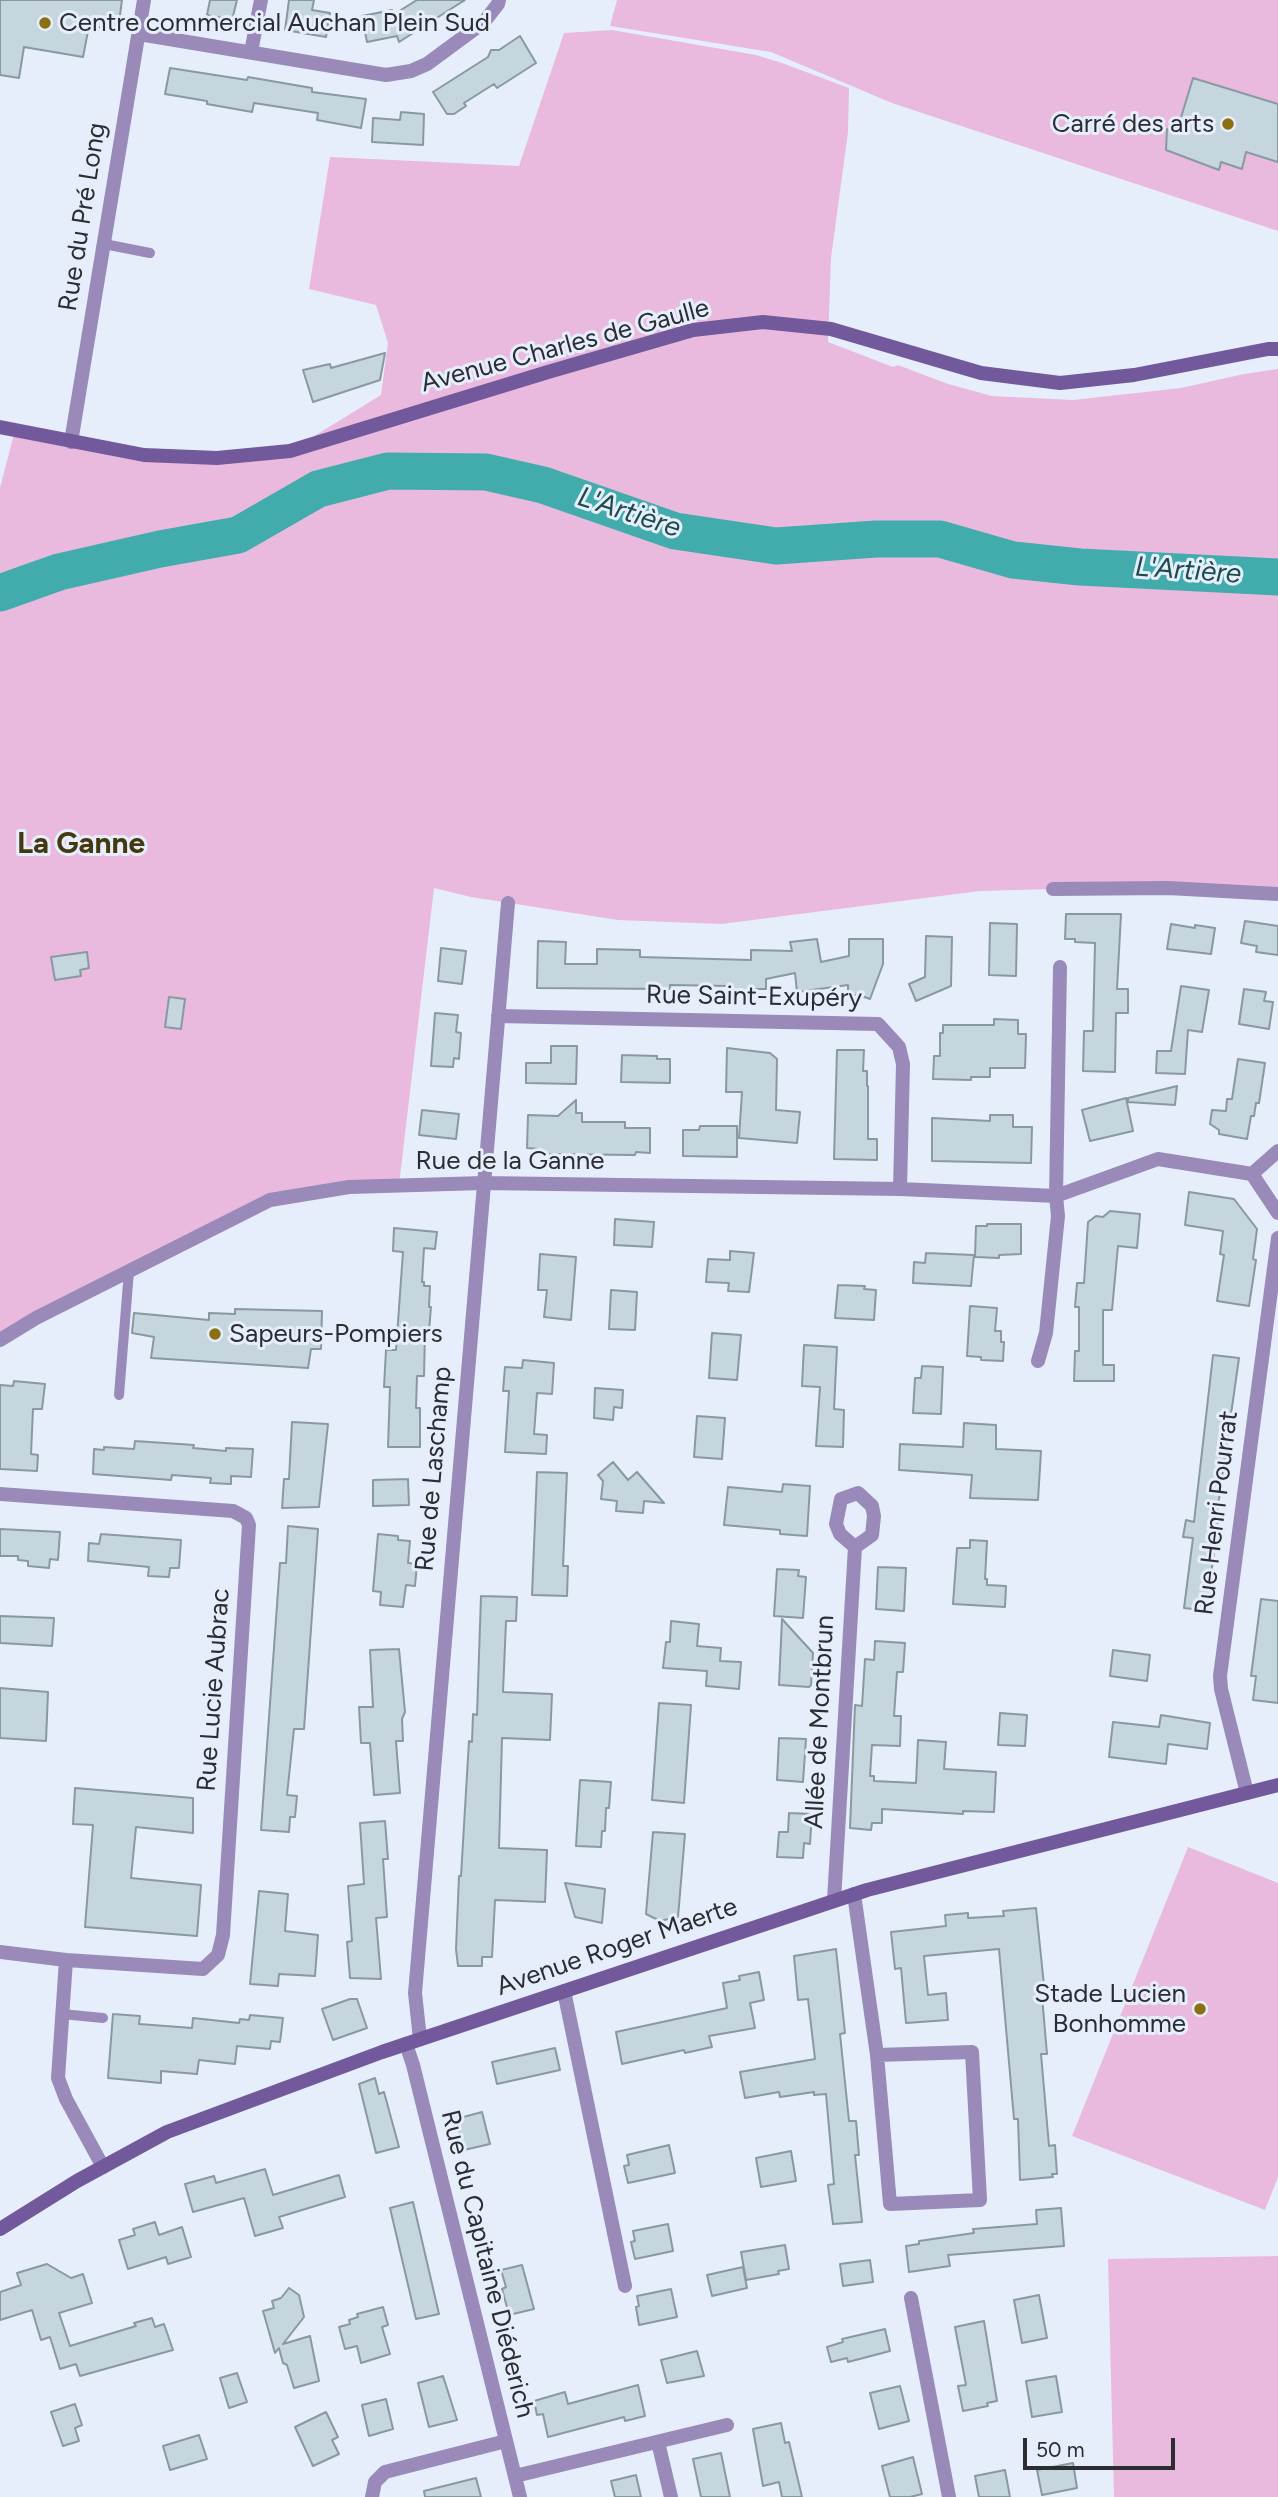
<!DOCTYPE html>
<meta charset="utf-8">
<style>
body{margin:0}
#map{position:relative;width:1278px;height:2497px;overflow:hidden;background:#e6eefc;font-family:Figtree,sans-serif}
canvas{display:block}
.scale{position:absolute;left:1023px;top:2438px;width:152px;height:32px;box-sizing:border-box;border:4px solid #2b2d33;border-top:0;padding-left:9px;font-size:21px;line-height:24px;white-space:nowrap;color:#2b2d33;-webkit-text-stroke:5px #e6eefc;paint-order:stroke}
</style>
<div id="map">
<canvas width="1278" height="2497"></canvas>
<div class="scale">50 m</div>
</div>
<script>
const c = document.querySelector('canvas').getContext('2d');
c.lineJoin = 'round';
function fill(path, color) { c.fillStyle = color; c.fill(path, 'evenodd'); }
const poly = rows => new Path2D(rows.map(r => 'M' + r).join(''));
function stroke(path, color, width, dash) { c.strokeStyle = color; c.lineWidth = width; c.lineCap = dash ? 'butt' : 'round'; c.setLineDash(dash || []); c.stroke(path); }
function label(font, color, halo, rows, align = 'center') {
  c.font = font + ' Figtree,sans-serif'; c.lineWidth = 6; c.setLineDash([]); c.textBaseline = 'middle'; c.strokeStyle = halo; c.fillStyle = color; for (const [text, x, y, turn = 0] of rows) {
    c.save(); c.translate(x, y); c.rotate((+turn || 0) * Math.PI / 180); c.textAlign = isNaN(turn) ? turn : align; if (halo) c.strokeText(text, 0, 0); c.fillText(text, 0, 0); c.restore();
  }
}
fill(poly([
 [617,0,1278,0,1278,231,892,103,771,52,610,26],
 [612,30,756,55,782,63,849,88,848,132,831,258,828,342,893,367,898,365,948,384,992,396,1073,400,1181,388,1244,374,1278,369,1278,894,1053,889,980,891,721,924,618,920,471,897,434,888,399,1185,270,1200,0,1340,0,488,15,430,144,455,290,451,381,395,388,343,376,305,309,289,330,157,519,166,564,33],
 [1188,1847,1278,1883,1278,2177,1265,2210,1072,2136],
 [1278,2256,1278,2497,1114,2497,1108,2259]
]), '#e9bade');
stroke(poly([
 [0,593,59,572,160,549,238,535,318,489,388,471,486,472,543,485,675,531,776,546,876,539,940,539,1013,560,1080,567,1278,577]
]), '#42acac', 37);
const building = poly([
 [0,0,122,0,118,30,89,26,83,57,24,47,19,78,0,75,0,0],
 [210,0,237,0,232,20,207,15,210,0],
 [289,0,314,0,312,10,330,13,326,37,285,30,289,0],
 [417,0,465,0,399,42,397,36,367,42,362,16,392,10,393,15,417,0],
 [520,36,536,63,497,88,494,84,464,103,466,106,454,114,447,114,433,92,488,57,491,50,499,50,520,36],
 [170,68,247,80,248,77,312,88,312,92,366,99,361,128,317,120,318,113,254,103,252,112,207,104,207,101,165,94,170,68],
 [1193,78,1278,104,1278,162,1246,152,1242,169,1221,162,1219,170,1166,150,1167,129,1172,130,1174,123,1179,124,1193,78],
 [401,112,424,114,423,145,372,142,373,118,400,120,401,112],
 [385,353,380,380,313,402,303,370,330,364,331,368,385,353],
 [1066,914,1121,914,1117,989,1128,989,1128,1013,1116,1013,1115,1072,1083,1071,1084,1031,1093,1031,1095,943,1075,942,1075,939,1065,939,1066,914],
 [1245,921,1278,926,1278,955,1256,952,1257,946,1241,943,1245,921],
 [990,923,1017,924,1016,976,989,975,990,923],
 [1171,924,1195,928,1195,925,1215,928,1211,954,1167,949,1171,924],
 [926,936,952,937,951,986,916,1001,909,984,925,977,926,936],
 [817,939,821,962,849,956,849,939,883,939,883,964,870,999,859,995,848,995,848,985,797,992,795,973,766,979,766,989,751,989,751,992,728,992,728,986,670,985,670,989,537,988,538,941,566,942,565,964,597,964,597,949,640,950,640,957,751,960,751,950,792,951,790,942,817,939],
 [441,948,466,951,462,984,438,981,441,948],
 [87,952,89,968,80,970,81,976,55,980,51,957,87,952],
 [1181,986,1209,990,1202,1032,1188,1030,1185,1074,1156,1073,1157,1051,1171,1051,1181,986],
 [1244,989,1266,992,1264,1001,1273,1002,1269,1029,1239,1024,1244,989],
 [169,997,185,999,181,1029,165,1027,169,997],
 [435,1013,458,1015,456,1032,461,1033,459,1059,454,1058,453,1067,431,1066,435,1013],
 [994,1019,1018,1020,1018,1034,1026,1034,1025,1068,990,1068,990,1077,971,1077,971,1080,933,1079,934,1056,940,1056,940,1033,943,1033,943,1025,994,1025,994,1019],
 [551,1046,577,1046,576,1084,526,1083,526,1063,551,1063,551,1046],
 [727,1048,770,1053,777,1059,776,1110,800,1112,797,1143,739,1138,742,1092,726,1092,727,1048],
 [837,1050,864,1050,863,1071,867,1071,867,1086,868,1086,868,1139,877,1139,877,1160,834,1159,837,1050],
 [622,1055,657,1056,657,1059,670,1059,670,1083,621,1082,622,1055],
 [1238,1059,1265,1063,1259,1103,1256,1103,1254,1116,1251,1116,1247,1139,1219,1134,1219,1130,1210,1124,1212,1110,1226,1111,1227,1099,1232,1099,1238,1059],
 [1177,1086,1175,1105,1128,1102,1128,1098,1177,1086],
 [1126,1098,1133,1131,1090,1141,1082,1110,1126,1098],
 [576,1100,576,1113,582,1113,582,1122,625,1122,625,1128,650,1128,650,1153,636,1152,635,1155,539,1154,539,1149,527,1148,528,1115,558,1116,576,1100],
 [422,1110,459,1114,456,1139,419,1135,422,1110],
 [990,1115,1013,1115,1013,1127,1032,1127,1031,1163,932,1161,932,1118,990,1121,990,1115],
 [700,1126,737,1126,737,1157,683,1156,683,1130,699,1130,700,1126],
 [1189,1192,1234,1199,1257,1229,1253,1259,1256,1260,1249,1306,1217,1301,1224,1255,1220,1254,1223,1231,1185,1225,1189,1192],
 [1110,1211,1140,1214,1137,1248,1118,1246,1112,1310,1103,1310,1103,1365,1114,1365,1114,1381,1074,1381,1075,1351,1079,1351,1079,1307,1075,1307,1077,1283,1084,1283,1088,1222,1096,1216,1103,1217,1110,1211],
 [615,1219,654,1222,652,1247,614,1245,615,1219],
 [987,1224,1021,1224,1021,1254,999,1255,999,1258,975,1257,976,1226,987,1226,987,1224],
 [394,1228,437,1232,435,1249,424,1248,422,1282,424,1282,424,1286,430,1286,429,1307,431,1307,429,1331,425,1331,424,1376,417,1376,416,1408,420,1408,420,1447,388,1447,390,1387,384,1387,386,1350,396,1350,403,1252,393,1251,394,1228],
 [730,1251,754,1253,749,1292,728,1291,729,1283,706,1282,708,1259,730,1260,730,1251],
 [926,1253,974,1255,971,1286,913,1283,914,1262,925,1263,926,1253],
 [540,1254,576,1257,571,1320,544,1317,547,1290,538,1290,540,1254],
 [838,1285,865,1286,864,1289,876,1290,874,1320,835,1318,838,1285],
 [611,1290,637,1292,635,1330,609,1329,611,1290],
 [970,1306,997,1308,995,1331,1001,1331,1001,1342,1004,1342,1003,1361,981,1360,981,1357,967,1356,970,1306],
 [235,1309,322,1311,321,1349,311,1349,308,1368,151,1358,154,1337,132,1333,134,1313,209,1320,209,1313,235,1314,235,1309],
 [712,1333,741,1335,737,1380,709,1378,712,1333],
 [804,1345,837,1347,834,1409,844,1410,843,1447,816,1446,820,1387,802,1386,804,1345],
 [1213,1355,1239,1358,1217,1513,1219,1513,1209,1591,1212,1591,1210,1611,1184,1608,1193,1538,1183,1537,1186,1520,1194,1522,1213,1355],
 [523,1360,554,1363,552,1394,537,1393,534,1434,547,1435,546,1454,505,1452,509,1391,503,1391,505,1367,522,1368,523,1360],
 [922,1366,943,1367,941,1414,913,1413,915,1378,921,1378,922,1366],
 [14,1381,45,1384,42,1409,33,1409,31,1454,38,1455,37,1471,0,1469,0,1385,13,1386,14,1381],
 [595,1388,623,1390,622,1408,614,1407,613,1420,594,1418,595,1388],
 [697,1416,725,1418,722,1459,694,1457,697,1416],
 [292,1422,328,1424,319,1507,282,1508,284,1479,289,1479,292,1422],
 [964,1423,996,1425,996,1449,1041,1451,1038,1500,970,1498,972,1475,899,1470,900,1444,963,1447,964,1423],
 [135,1441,194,1445,193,1448,226,1451,226,1448,253,1449,251,1477,231,1476,231,1484,210,1483,211,1478,172,1475,171,1480,93,1474,94,1449,104,1450,104,1447,134,1449,135,1441],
 [613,1462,628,1480,637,1472,664,1503,644,1501,643,1513,616,1511,617,1501,601,1499,603,1481,598,1475,613,1462],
 [537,1472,567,1473,563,1566,568,1566,567,1596,532,1595,537,1472],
 [408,1479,409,1505,373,1506,373,1480,408,1479],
 [783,1484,810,1486,807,1536,780,1534,780,1530,724,1525,728,1487,782,1492,783,1484],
 [288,1526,318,1529,304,1729,294,1729,287,1795,297,1796,295,1817,290,1817,289,1832,261,1830,280,1563,286,1563,288,1526],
 [0,1529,60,1532,58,1560,50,1559,49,1568,28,1566,28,1561,18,1560,18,1556,0,1556,0,1529],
 [101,1534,181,1540,179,1568,170,1568,169,1577,148,1576,149,1567,88,1561,89,1543,99,1544,101,1534],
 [378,1534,398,1536,398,1540,410,1541,408,1563,417,1564,415,1586,406,1585,403,1607,380,1605,381,1592,373,1591,378,1534],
 [970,1540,987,1541,985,1579,987,1579,987,1585,1006,1586,1005,1607,953,1604,957,1548,970,1548,970,1540],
 [878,1567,906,1568,904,1611,876,1609,878,1567],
 [777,1569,799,1570,798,1576,806,1577,803,1618,774,1616,777,1569],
 [481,1596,517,1597,516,1621,506,1621,503,1692,552,1694,550,1740,502,1738,499,1848,547,1850,545,1902,495,1900,492,1957,482,1957,482,1966,458,1966,456,1949,459,1876,461,1876,469,1741,472,1742,473,1714,477,1715,481,1596],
 [1261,1599,1278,1601,1278,1703,1253,1700,1256,1676,1251,1676,1261,1599],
 [0,1616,54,1618,52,1646,0,1643,0,1616],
 [782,1619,813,1653,811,1685,809,1687,779,1685,782,1619],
 [671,1621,699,1624,697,1646,721,1648,720,1661,741,1662,739,1689,706,1686,707,1671,663,1668,666,1642,670,1642,671,1621],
 [875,1641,905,1643,903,1672,897,1672,894,1716,901,1716,900,1746,872,1745,870,1776,874,1776,874,1781,916,1783,918,1740,946,1742,944,1769,996,1772,994,1812,963,1811,963,1814,882,1809,882,1823,872,1823,871,1830,850,1828,855,1705,862,1706,865,1659,874,1660,875,1641],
 [399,1649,405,1712,402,1719,403,1741,396,1741,400,1793,374,1795,370,1743,361,1743,359,1707,373,1707,370,1650,399,1649],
 [1113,1650,1150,1655,1147,1681,1110,1676,1113,1650],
 [0,1688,48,1692,46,1741,0,1738,0,1688],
 [659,1703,691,1705,684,1803,652,1800,659,1703],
 [1000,1713,1027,1715,1025,1746,998,1745,1000,1713],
 [1161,1715,1210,1723,1207,1749,1168,1744,1166,1764,1109,1757,1113,1722,1159,1727,1161,1715],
 [779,1738,806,1739,803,1782,777,1780,779,1738],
 [580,1780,611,1782,609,1808,606,1808,605,1831,602,1831,601,1847,576,1846,580,1780],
 [75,1788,193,1798,193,1833,136,1827,131,1878,201,1885,197,1936,85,1927,93,1825,73,1824,75,1788],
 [789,1813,812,1814,810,1844,804,1843,803,1858,777,1857,779,1832,788,1832,789,1813],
 [385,1821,388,1859,383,1859,387,1917,376,1918,381,1979,350,1978,347,1942,352,1941,348,1886,364,1884,360,1823,385,1821],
 [653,1832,685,1834,678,1917,660,1921,646,1914,653,1832],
 [565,1883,605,1889,602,1923,575,1917,565,1883],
 [259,1891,288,1894,285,1931,318,1935,315,1976,279,1974,278,1986,250,1984,259,1891],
 [1036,1908,1045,1995,1042,1996,1047,2054,1041,2054,1049,2146,1055,2145,1057,2174,1052,2174,1053,2177,1020,2180,1018,2119,1014,2119,999,1949,924,1956,928,1995,946,1993,948,2020,906,2023,901,1968,895,1969,891,1932,946,1926,945,1915,968,1913,968,1918,1004,1916,1003,1911,1036,1908],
 [836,1949,845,2033,840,2034,849,2121,856,2121,859,2155,855,2155,862,2222,833,2224,828,2185,834,2184,826,2094,814,2095,814,2092,780,2097,779,2092,745,2098,740,2072,815,2059,808,1999,798,2000,794,1956,836,1949],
 [759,1972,764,2000,750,2003,755,2028,709,2036,712,2047,685,2053,684,2050,622,2064,616,2032,727,2008,723,1983,740,1980,739,1976,759,1972],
 [350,1999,357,1999,367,2028,333,2040,322,2009,350,1999],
 [113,2014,140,2016,139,2024,192,2028,193,2018,239,2023,240,2019,249,2020,250,2015,283,2018,280,2042,271,2041,270,2049,237,2046,235,2064,199,2060,197,2074,161,2071,161,2083,108,2078,113,2014],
 [555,2048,560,2070,497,2084,492,2062,555,2048],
 [375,2078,379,2094,384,2092,399,2147,376,2153,359,2084,375,2078],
 [482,2112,490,2144,464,2150,456,2119,482,2112],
 [669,2145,675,2173,628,2183,624,2166,629,2165,627,2155,669,2145],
 [791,2151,796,2181,761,2187,756,2158,791,2151],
 [265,2169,273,2195,339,2175,345,2197,279,2217,283,2228,255,2236,244,2198,193,2212,185,2184,214,2176,216,2183,265,2169],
 [413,2202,439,2314,416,2319,390,2208,413,2202],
 [1061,2208,1064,2246,948,2255,950,2266,909,2272,906,2246,919,2244,919,2241,974,2233,973,2229,1037,2224,1036,2210,1061,2208],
 [155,2222,159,2235,182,2227,191,2257,168,2264,166,2257,128,2269,119,2240,135,2235,133,2229,155,2222],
 [668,2224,673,2251,635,2259,631,2242,635,2241,633,2231,668,2224],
 [785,2245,789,2269,778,2271,779,2274,746,2280,741,2252,785,2245],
 [870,2260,873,2282,843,2286,840,2264,870,2260],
 [47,2264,71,2278,83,2274,92,2303,59,2313,70,2346,136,2326,134,2323,152,2318,155,2327,164,2324,173,2350,80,2376,76,2364,60,2369,50,2337,41,2340,32,2310,0,2320,0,2292,21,2285,17,2273,47,2264],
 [522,2265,534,2309,509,2315,502,2289,506,2287,501,2270,522,2265],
 [743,2267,747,2288,712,2296,707,2275,743,2267],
 [289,2288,299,2295,304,2317,283,2344,310,2336,319,2381,294,2388,287,2365,283,2363,279,2348,275,2353,263,2311,274,2308,272,2301,281,2298,289,2288],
 [671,2289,677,2317,639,2325,636,2307,639,2306,637,2296,671,2289],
 [1039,2295,1047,2338,1022,2343,1014,2300,1039,2295],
 [383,2307,388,2325,382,2327,390,2354,361,2363,357,2346,345,2349,339,2327,350,2324,349,2320,358,2317,357,2314,383,2307],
 [984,2321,997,2401,987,2403,988,2406,963,2411,958,2386,966,2385,955,2327,984,2321],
 [885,2329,890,2351,848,2362,847,2358,831,2362,827,2347,843,2342,842,2339,885,2329],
 [697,2351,704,2376,667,2383,661,2360,697,2351],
 [237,2373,247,2402,229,2408,220,2378,237,2373],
 [443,2376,457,2420,429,2427,418,2383,443,2376],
 [1056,2376,1062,2412,1032,2417,1026,2381,1056,2376],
 [638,2385,645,2416,625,2421,624,2417,548,2437,543,2414,537,2415,534,2401,565,2392,568,2404,638,2385],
 [900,2386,909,2421,879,2429,870,2393,900,2386],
 [386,2399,393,2429,369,2436,362,2405,386,2399],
 [75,2404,82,2425,75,2428,79,2441,63,2446,51,2412,75,2404],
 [326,2412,338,2437,332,2440,339,2454,313,2466,295,2427,326,2412],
 [781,2423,785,2443,789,2442,802,2497,782,2497,779,2482,763,2486,753,2429,781,2423],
 [199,2435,207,2459,170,2470,163,2446,199,2435],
 [721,2453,730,2497,701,2497,693,2459,721,2453],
 [913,2457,922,2494,910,2497,890,2497,882,2466,913,2457],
 [1073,2463,1077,2488,1042,2495,1037,2470,1073,2463],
 [1005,2470,1010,2497,979,2497,975,2476,1005,2470],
 [636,2475,641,2497,615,2497,611,2481,636,2475],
 [476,2478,481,2497,425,2497,424,2491,476,2478]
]);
fill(building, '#c6d6de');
stroke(building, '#8999a0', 2);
stroke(poly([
 [104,244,150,253],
 [119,1395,129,1271],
 [62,2014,103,2018]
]), '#998ab9', 10);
stroke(poly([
 [139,34,386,75,411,71,427,64,484,22,498,4,499,0],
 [251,52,261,0],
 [71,442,144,0],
 [1053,889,1168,888,1278,894],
 [498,1016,878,1024,899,1047,903,1064,900,1189],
 [1278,1151,1252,1174,1278,1213],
 [0,1340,36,1318,270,1200,349,1187,483,1183,900,1189,1056,1196,1158,1159,1252,1174],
 [1038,1361,1046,1333,1058,1216,1056,1196,1060,967],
 [0,1494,233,1511,246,1518,249,1525,223,1935,218,1955,203,1969,66,1960,0,1952],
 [1247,1793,1221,1689,1220,1676,1278,1238],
 [854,1894,877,2055,890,2204,980,2200,972,2052,877,2055],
 [834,1900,855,1547,872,1535,874,1516,872,1506,858,1493,841,1499,836,1524,840,1534,855,1547],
 [66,1960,58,2078,66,2099,103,2167],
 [564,1991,625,2286],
 [420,2039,415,1993,508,903],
 [406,2044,413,2065,520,2497],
 [911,2298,949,2497],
 [658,2442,671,2497],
 [515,2476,727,2425],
 [372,2497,375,2482,385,2472,506,2441]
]), '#998ab9', 14);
stroke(poly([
 [0,427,144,455,217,458,290,451,548,372,693,330,763,322,831,329,981,373,1060,383,1134,375,1268,349,1278,349],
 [0,2229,77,2181,167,2132,382,2052,867,1890,1278,1785]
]), '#72599c', 14);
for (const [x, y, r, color] of [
 [45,23,7,"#8b6f11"],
 [1228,124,7,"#8b6f11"],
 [215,1334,7,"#8b6f11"],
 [1200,2009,7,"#8b6f11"]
]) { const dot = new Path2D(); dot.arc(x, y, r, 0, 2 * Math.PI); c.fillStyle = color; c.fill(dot); stroke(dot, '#e6eefc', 2.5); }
label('26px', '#2b2d33', '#e6eefc', [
 ["Centre commercial Auchan Plein Sud",59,23],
 ["Carré des arts",1214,124,"right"],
 ["Sapeurs-Pompiers",229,1334],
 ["Stade Lucien",1186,1994,"right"],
 ["Bonhomme",1186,2024,"right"]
], 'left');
label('26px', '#2b2d33', '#e6eefc', [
 ["Rue du Pré Long",83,217,-81],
 ["Avenue Charles de Gaulle",565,346,-15],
 ["Rue Saint-Exupéry",754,997,1],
 ["Rue de la Ganne",510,1161],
 ["Rue de Laschamp",434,1469,-85],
 ["Rue Henri Pourrat",1217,1513,-83],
 ["Rue Lucie Aubrac",214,1690,-86],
 ["Allée de Montbrun",820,1722,-87],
 ["Avenue Roger Maerte",617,1947,-19],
 ["Rue du Capitaine Diéderich",487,2264,76]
]);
label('italic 28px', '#1c4b4b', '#e6eefc', [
 ["L'Artière",629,513,18],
 ["L'Artière",1188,571,4]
]);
label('bold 30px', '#45370e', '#e6eefc', [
 ["La Ganne",81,844]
]);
</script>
